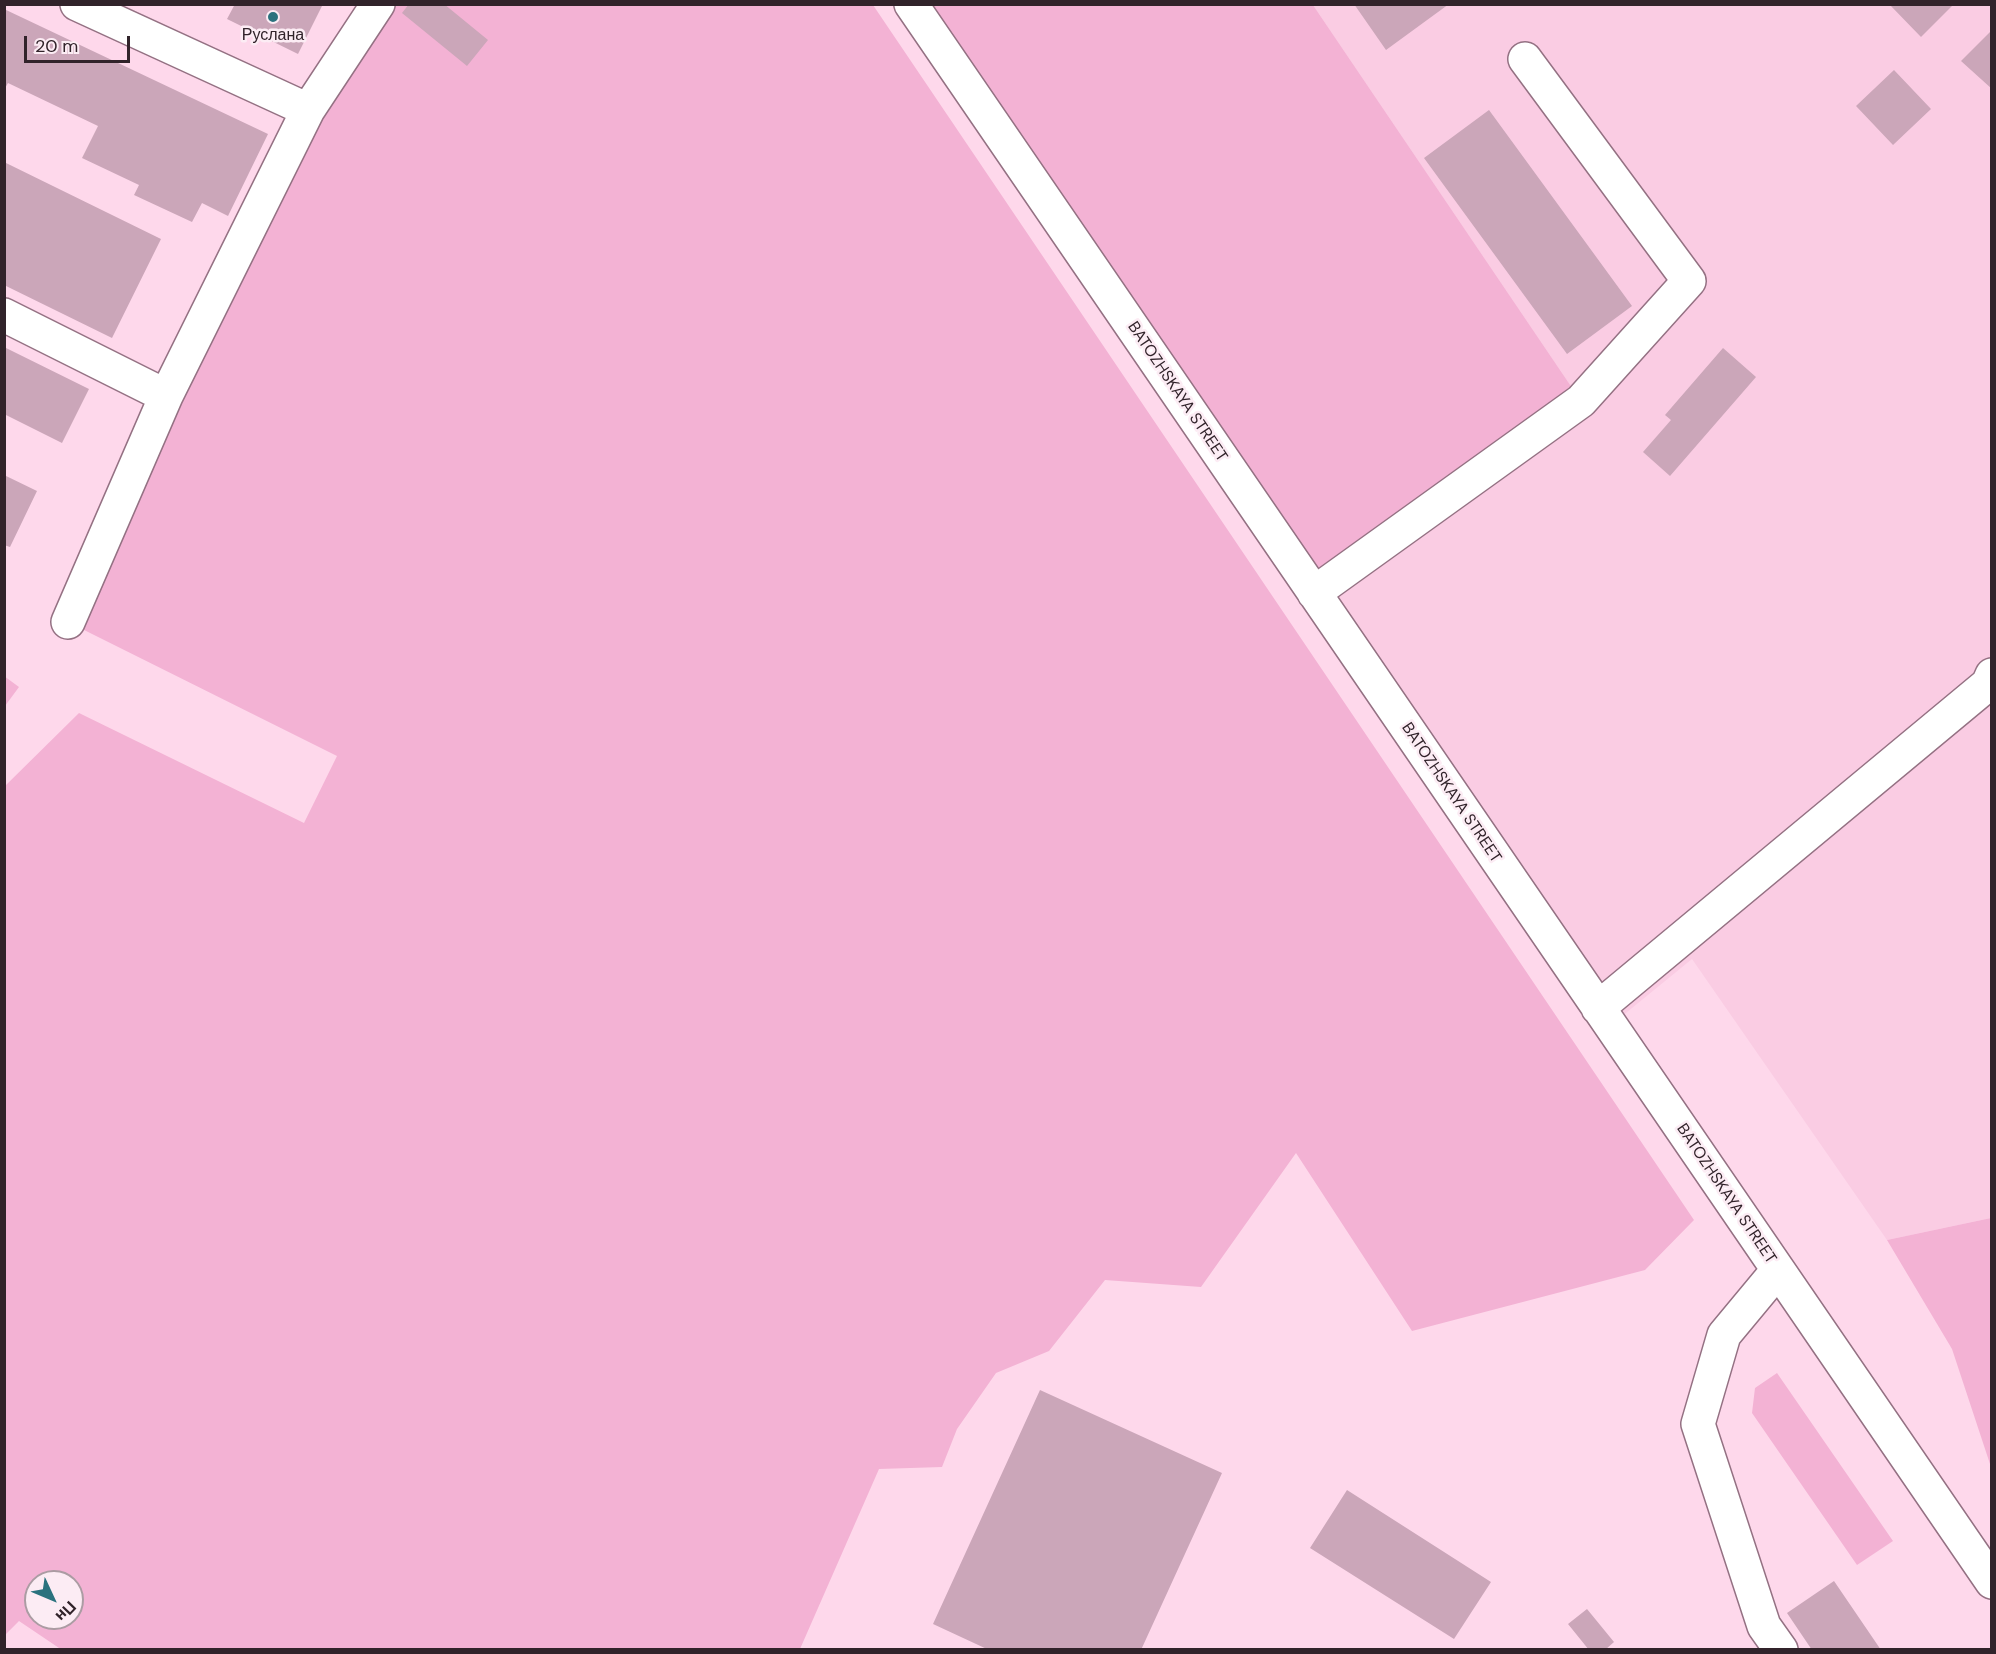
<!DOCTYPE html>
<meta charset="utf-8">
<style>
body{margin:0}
#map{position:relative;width:1996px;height:1654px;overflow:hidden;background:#fed8eb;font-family:"DM Sans",sans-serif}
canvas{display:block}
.frame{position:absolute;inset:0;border:6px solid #31232a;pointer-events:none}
.north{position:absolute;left:24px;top:1570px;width:60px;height:60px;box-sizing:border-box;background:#fcecf4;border:2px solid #ab9ca3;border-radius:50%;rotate:134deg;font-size:16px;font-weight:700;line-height:24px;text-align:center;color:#31232a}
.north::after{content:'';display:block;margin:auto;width:21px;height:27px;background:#2b727e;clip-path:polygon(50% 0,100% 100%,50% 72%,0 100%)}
.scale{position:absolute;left:24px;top:36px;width:106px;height:27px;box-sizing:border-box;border:3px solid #31232a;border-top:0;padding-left:8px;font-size:18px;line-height:21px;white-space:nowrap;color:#31232a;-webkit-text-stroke:4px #fcecf4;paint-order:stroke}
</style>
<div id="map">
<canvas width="1996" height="1654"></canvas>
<div class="frame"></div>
<div class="north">Пн</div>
<div class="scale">20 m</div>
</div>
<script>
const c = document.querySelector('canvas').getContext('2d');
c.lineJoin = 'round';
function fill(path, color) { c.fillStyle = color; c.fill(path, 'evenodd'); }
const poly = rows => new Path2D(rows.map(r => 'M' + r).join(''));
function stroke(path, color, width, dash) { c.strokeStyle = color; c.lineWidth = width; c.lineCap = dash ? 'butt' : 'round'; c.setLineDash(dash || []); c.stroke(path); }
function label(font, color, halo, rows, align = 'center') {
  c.font = font + ' "DM Sans",sans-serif'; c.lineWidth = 5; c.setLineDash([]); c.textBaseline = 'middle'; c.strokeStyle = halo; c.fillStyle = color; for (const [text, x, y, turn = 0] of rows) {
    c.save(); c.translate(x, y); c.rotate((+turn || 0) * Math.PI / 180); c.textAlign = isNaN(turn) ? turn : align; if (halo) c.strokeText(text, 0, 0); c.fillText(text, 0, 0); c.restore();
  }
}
fill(poly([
 [1313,5,1991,5,1991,1218,1887,1240,1692,959,1610,1026,1314,593,1581,401]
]), '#facce3');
fill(poly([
 [378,5,873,5,1694,1220,1645,1270,1412,1331,1296,1153,1201,1287,1105,1280,1049,1351,996,1373,957,1429,942,1467,879,1469,800,1649,62,1650,19,1621,5,1635,5,786,79,713,304,823,337,756,68,622],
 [36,1582,72,1582,72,1618,36,1618],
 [911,5,1313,5,1581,401,1314,593],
 [4,676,19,687,5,706,4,706],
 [1991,1218,1992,1218,1991,1467,1952,1349,1887,1240],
 [1777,1373,1893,1541,1857,1565,1752,1413,1755,1388]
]), '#f3b2d4');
fill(poly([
 [235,4,323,4,298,54,227,19],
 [409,4,444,4,488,40,467,66,402,13],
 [1354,4,1449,4,1386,50],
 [1889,4,1954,4,1921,37],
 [4,9,268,134,228,216,202,203,192,222,134,195,139,185,82,158,98,126,8,83,4,90],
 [1992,30,1992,89,1961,61],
 [1894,70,1931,109,1893,145,1856,106],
 [1489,110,1632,306,1567,354,1424,158],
 [4,162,161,239,112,338,4,285],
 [4,347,89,389,62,443,4,414],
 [1723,348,1756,377,1670,476,1643,452,1671,420,1665,415],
 [4,475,37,491,10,547,4,545],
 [1040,1390,1222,1473,1141,1650,989,1650,933,1624],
 [1347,1490,1491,1582,1454,1639,1310,1548],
 [1834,1581,1881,1650,1812,1650,1787,1613],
 [1587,1609,1614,1642,1605,1650,1589,1650,1568,1624]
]), '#cba6b9');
const minor = poly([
 [77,4,308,110],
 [911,4,1992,1582],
 [4,315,166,396],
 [1314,593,1581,401,1689,281,1525,59],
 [68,622,166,396,308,110,378,4],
 [1598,1008,1988,684,1992,675],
 [1778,1270,1724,1335,1698,1424,1764,1626,1781,1650]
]);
stroke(minor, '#947183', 36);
stroke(minor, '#fff', 33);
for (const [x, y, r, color] of [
 [273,17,6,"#2b727e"]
]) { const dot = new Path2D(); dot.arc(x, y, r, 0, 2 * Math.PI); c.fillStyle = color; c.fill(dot); stroke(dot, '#fcecf4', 2); }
label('16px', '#31232a', '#fcecf4', [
 ["Руслана",273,36]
]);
label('16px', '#31232a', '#fcecf4', [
 ["BATOZHSKAYA STREET",1177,392,56],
 ["BATOZHSKAYA STREET",1451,793,56],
 ["BATOZHSKAYA STREET",1726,1194,56]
]);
</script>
